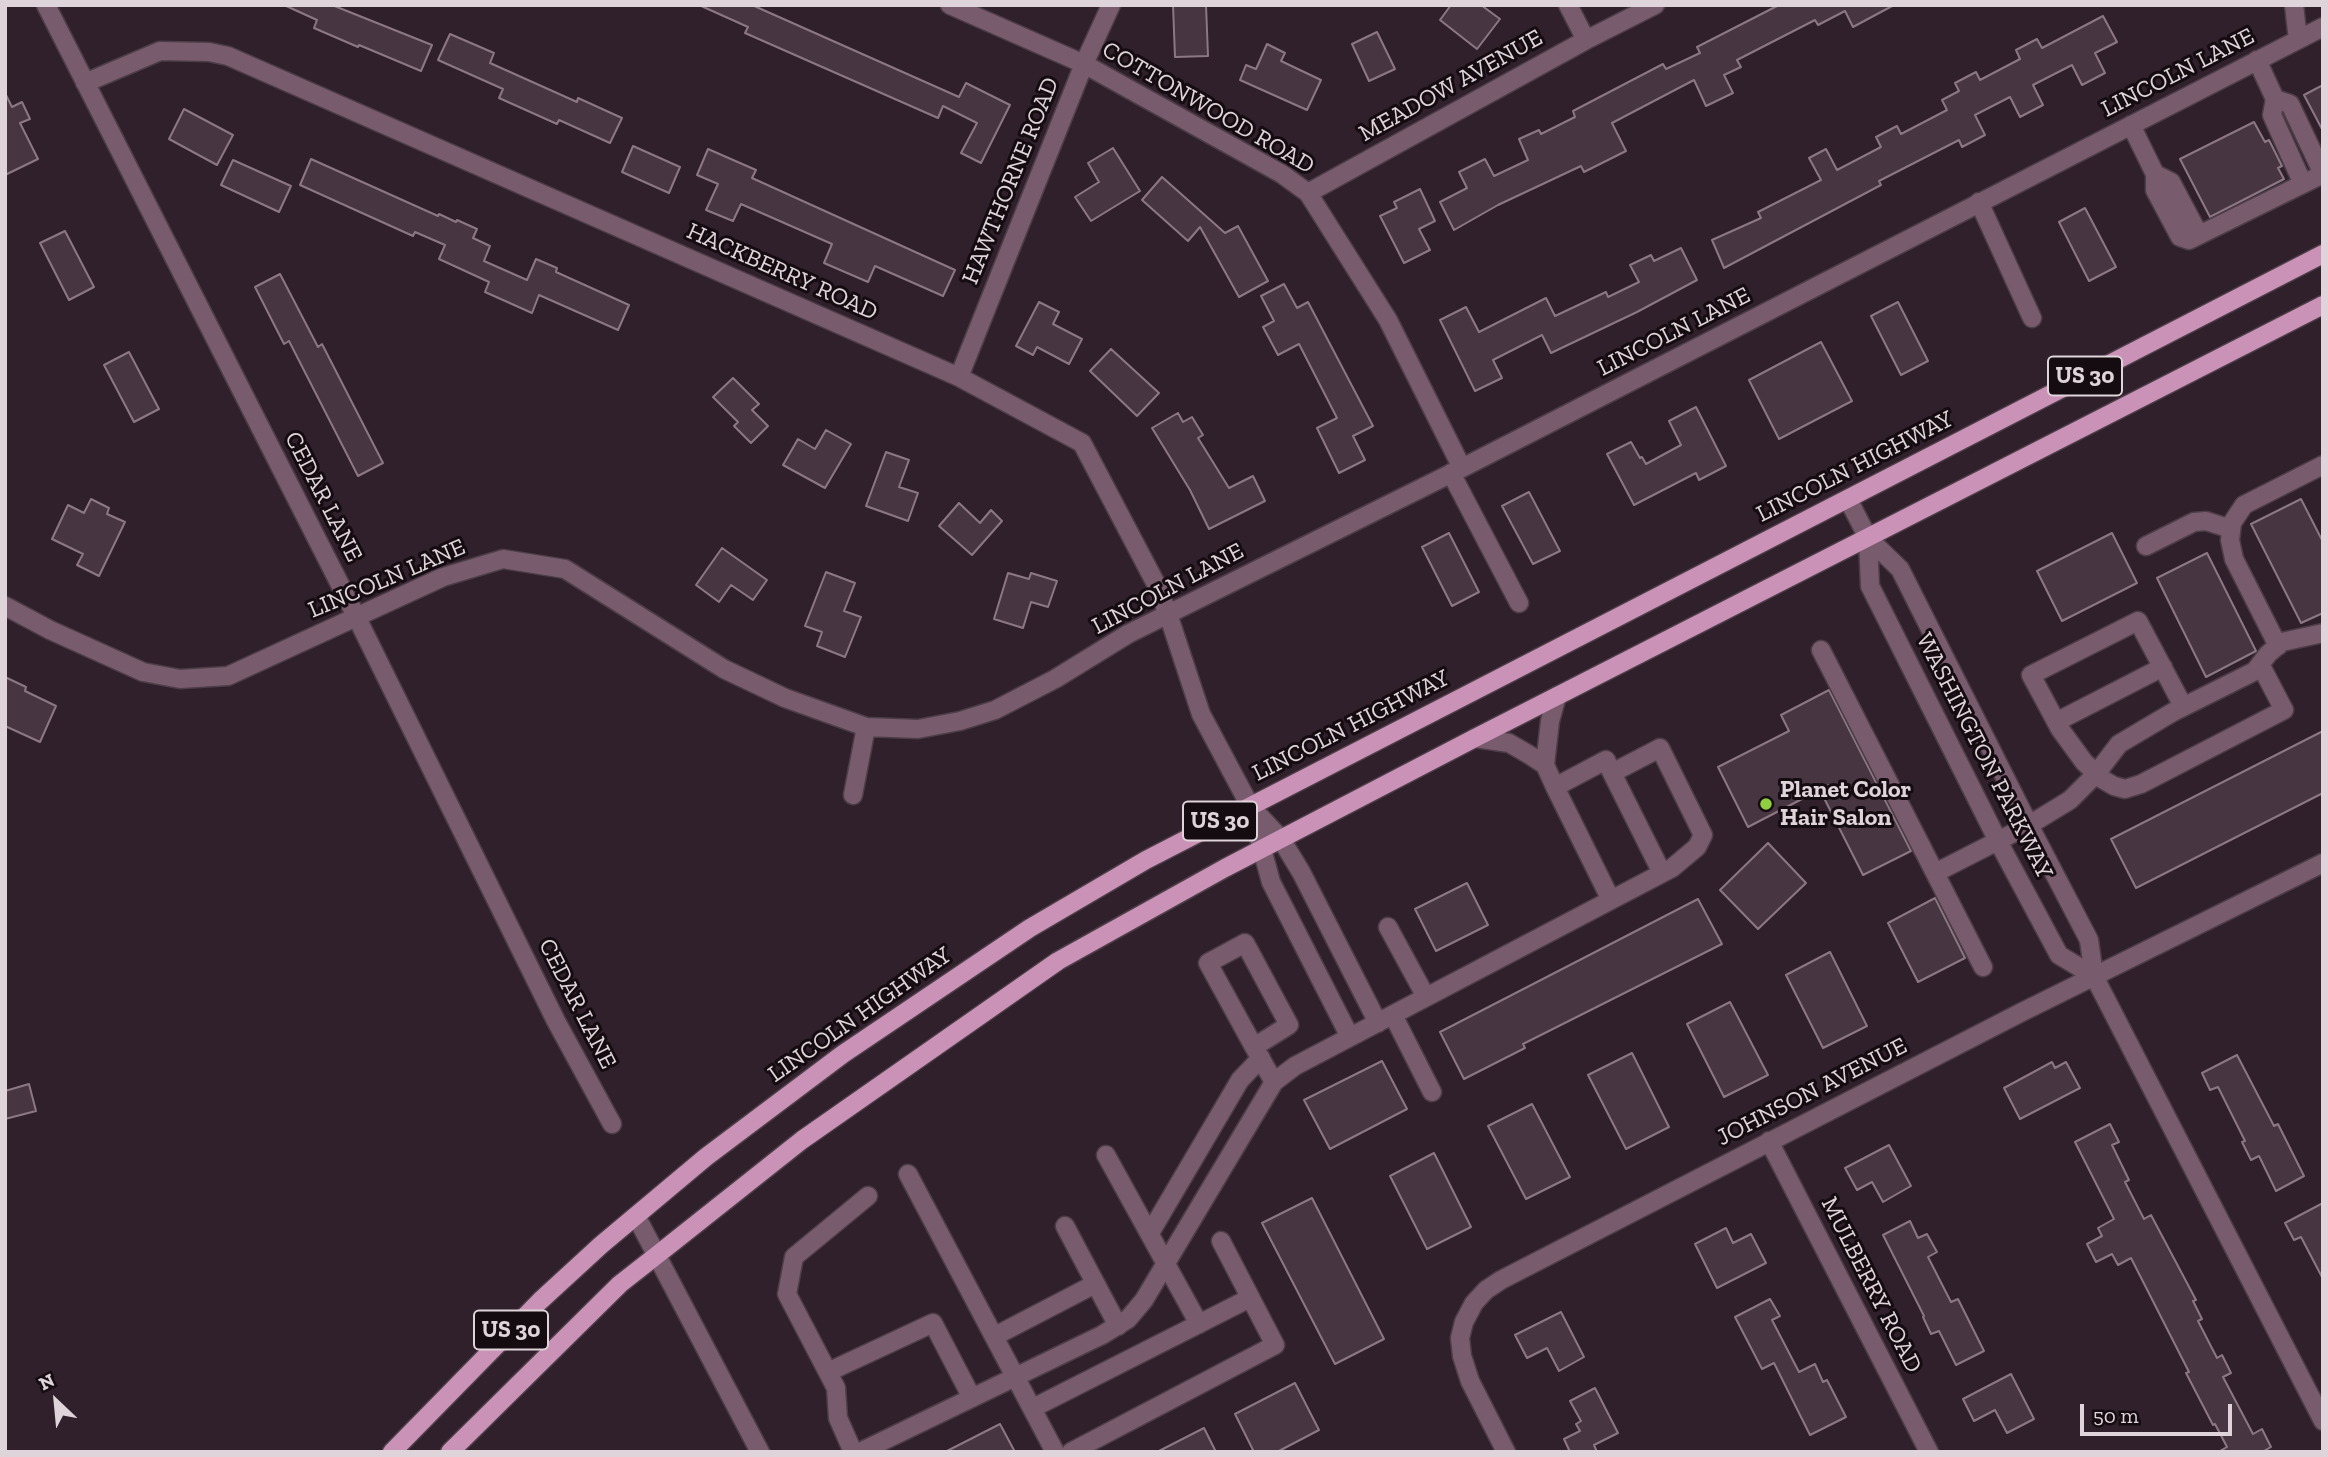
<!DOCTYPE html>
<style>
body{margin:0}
#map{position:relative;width:2328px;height:1457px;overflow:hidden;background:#30202b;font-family:"Zilla Slab",serif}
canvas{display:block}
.frame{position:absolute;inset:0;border:7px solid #e0d4db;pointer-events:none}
.north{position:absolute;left:21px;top:1366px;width:70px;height:70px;-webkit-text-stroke:5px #140c11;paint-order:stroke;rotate:334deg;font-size:19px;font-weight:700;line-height:28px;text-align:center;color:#e0d4db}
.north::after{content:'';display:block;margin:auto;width:24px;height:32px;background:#e0d4db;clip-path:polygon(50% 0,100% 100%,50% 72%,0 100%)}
.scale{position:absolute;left:2080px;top:1404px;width:152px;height:32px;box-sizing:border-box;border:4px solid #e0d4db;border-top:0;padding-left:9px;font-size:21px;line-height:24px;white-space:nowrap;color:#e0d4db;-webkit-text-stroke:5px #140c11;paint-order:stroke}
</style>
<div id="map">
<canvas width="2328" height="1457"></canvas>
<div class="frame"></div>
<div class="north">N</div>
<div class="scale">50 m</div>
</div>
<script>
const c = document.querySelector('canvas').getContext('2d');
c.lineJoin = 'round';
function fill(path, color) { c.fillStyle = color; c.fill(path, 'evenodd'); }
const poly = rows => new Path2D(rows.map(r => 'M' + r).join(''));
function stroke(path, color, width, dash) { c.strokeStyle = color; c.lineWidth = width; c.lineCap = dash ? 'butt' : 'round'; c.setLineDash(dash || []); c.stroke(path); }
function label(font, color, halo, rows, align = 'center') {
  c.font = font + ' "Zilla Slab",serif'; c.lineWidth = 6; c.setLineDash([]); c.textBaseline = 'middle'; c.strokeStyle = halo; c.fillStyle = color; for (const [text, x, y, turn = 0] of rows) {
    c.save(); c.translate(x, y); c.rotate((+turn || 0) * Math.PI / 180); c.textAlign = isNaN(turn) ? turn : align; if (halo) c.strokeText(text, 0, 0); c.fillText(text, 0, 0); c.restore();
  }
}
const building = poly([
 [284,5,332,5,432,45,421,71,359,45,358,47,314,28,317,20,284,5],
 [699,5,752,5,959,97,966,83,1010,105,981,163,961,153,977,123,943,106,938,118,745,33,748,27,699,5],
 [1173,5,1206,5,1208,56,1175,57,1173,5],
 [1451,5,1481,5,1500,19,1477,49,1440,20,1451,5],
 [1779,5,1894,5,1853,27,1845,11,1818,25,1815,20,1737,60,1741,67,1724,75,1733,93,1706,106,1694,80,1612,123,1626,151,1584,172,1581,166,1498,205,1454,230,1440,202,1467,188,1459,172,1485,159,1494,176,1528,160,1519,139,1539,130,1541,134,1575,117,1573,111,1663,64,1666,69,1700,53,1697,47,1779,5],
 [2103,16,2117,42,2095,53,2105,73,2082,85,2072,65,2033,85,2043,105,2020,117,2010,97,1975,115,1985,135,1962,147,1959,140,1879,181,1881,185,1724,268,1712,240,1761,218,1758,212,1821,180,1809,158,1826,149,1837,170,1881,147,1876,137,1897,126,1901,134,1947,110,1942,100,1959,91,1955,83,1976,72,1980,80,2020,59,2016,50,2037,39,2042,48,2103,16],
 [1377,32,1395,69,1369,81,1352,44,1377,32],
 [450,34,494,53,490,63,577,102,578,98,622,118,610,143,559,120,557,124,499,98,503,89,438,60,450,34],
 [1267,44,1285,53,1281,61,1321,80,1307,110,1240,80,1246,65,1256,69,1267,44],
 [2323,85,2323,131,2304,95,2323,85],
 [5,93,12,107,22,102,30,119,20,123,38,159,5,175,5,93],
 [184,109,233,135,217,165,169,139,184,109],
 [2254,122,2265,142,2269,140,2282,166,2278,168,2284,179,2210,217,2180,159,2254,122],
 [633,146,680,167,669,193,622,172,633,146],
 [1113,148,1140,191,1091,221,1075,197,1099,182,1088,163,1113,148],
 [708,149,756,170,752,178,955,270,943,296,875,266,868,282,824,263,832,244,741,204,733,221,706,210,718,184,697,175,708,149],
 [311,159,438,216,439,214,456,222,457,220,477,229,473,238,490,246,484,261,527,280,536,259,557,268,556,272,629,305,618,330,539,295,532,313,485,292,489,282,439,259,445,245,415,232,413,236,300,185,311,159],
 [233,160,291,186,279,212,221,185,233,160],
 [1162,177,1225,233,1238,226,1268,281,1239,297,1200,227,1188,241,1142,200,1162,177],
 [1420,189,1435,221,1419,229,1430,250,1404,263,1380,216,1397,208,1394,202,1420,189],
 [2085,208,2116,267,2089,281,2059,222,2085,208],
 [65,231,94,287,69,300,40,243,65,231],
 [1681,248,1697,280,1637,312,1551,353,1542,335,1493,360,1502,378,1475,391,1440,320,1466,307,1479,332,1546,298,1555,316,1606,292,1608,297,1639,282,1630,265,1651,255,1654,261,1681,248],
 [280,274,318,347,322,344,383,463,358,476,289,341,284,344,255,287,280,274],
 [1284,284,1297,308,1308,302,1373,426,1353,436,1365,460,1339,473,1317,428,1337,418,1299,344,1278,355,1263,327,1274,321,1261,296,1284,284],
 [1039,302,1059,312,1053,324,1082,339,1069,364,1037,347,1033,355,1016,346,1039,302],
 [1898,302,1928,361,1901,375,1871,316,1898,302],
 [1821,342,1852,401,1779,439,1749,380,1821,342],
 [1111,349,1159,393,1137,416,1090,371,1111,349],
 [129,352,159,409,134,422,104,365,129,352],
 [733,378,759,404,752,410,768,426,751,443,734,426,738,422,713,397,733,378],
 [1696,407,1726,466,1699,480,1696,473,1634,505,1607,454,1631,442,1640,458,1642,457,1646,464,1681,445,1669,421,1696,407],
 [1178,413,1183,422,1192,417,1203,435,1198,438,1229,488,1253,476,1265,501,1209,529,1190,490,1152,428,1178,413],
 [826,430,851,444,825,488,783,465,798,439,815,449,826,430],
 [886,452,909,460,899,487,918,493,908,521,866,506,886,452],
 [1529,492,1560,551,1533,564,1502,506,1529,492],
 [91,499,109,508,107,514,125,522,99,576,77,565,83,554,52,539,68,505,84,513,91,499],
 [2301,499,2323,542,2323,613,2301,623,2251,524,2301,499],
 [959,503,980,523,991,510,1002,521,972,555,939,526,959,503],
 [1449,533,1479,592,1452,606,1422,547,1449,533],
 [2112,533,2137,583,2062,621,2037,571,2112,533],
 [722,548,767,580,753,600,731,585,719,602,696,585,722,548],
 [2207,553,2256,651,2206,677,2157,578,2207,553],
 [826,572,855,583,844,611,861,617,845,657,817,646,822,632,805,626,826,572],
 [1008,573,1029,579,1031,573,1057,581,1048,607,1031,602,1023,628,994,619,1008,573],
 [5,677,26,687,25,691,56,706,40,742,5,726,5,677],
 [1829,690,1911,851,1863,875,1821,792,1829,785,1748,827,1718,767,1789,731,1781,715,1829,690],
 [2323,731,2323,793,2136,888,2111,839,2323,731],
 [1768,843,1806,883,1758,929,1720,890,1768,843],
 [1467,883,1488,925,1436,951,1415,909,1467,883],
 [1935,898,1965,958,1918,982,1888,923,1935,898],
 [1698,899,1722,944,1523,1044,1525,1048,1464,1079,1440,1032,1698,899],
 [1830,952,1867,1026,1823,1048,1786,975,1830,952],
 [1730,1002,1768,1075,1724,1097,1687,1024,1730,1002],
 [1632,1053,1669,1127,1626,1149,1588,1075,1632,1053],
 [2237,1055,2274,1126,2278,1124,2304,1176,2276,1191,2259,1156,2251,1160,2242,1142,2245,1141,2218,1087,2210,1090,2202,1073,2237,1055],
 [1382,1061,1407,1109,1330,1149,1304,1100,1382,1061],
 [2052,1062,2055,1068,2066,1062,2080,1088,2020,1119,2004,1088,2052,1062],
 [29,1084,36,1111,5,1119,5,1091,29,1084],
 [1532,1104,1570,1177,1526,1199,1488,1126,1532,1104],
 [2110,1124,2119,1142,2112,1145,2129,1180,2125,1182,2144,1219,2151,1215,2196,1300,2193,1301,2202,1319,2198,1321,2217,1358,2222,1355,2231,1373,2223,1377,2253,1434,2262,1429,2271,1447,2262,1452,2218,1452,2227,1447,2215,1424,2213,1425,2186,1373,2189,1372,2131,1258,2118,1265,2112,1254,2096,1262,2087,1244,2102,1236,2098,1228,2114,1219,2075,1142,2110,1124],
 [1889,1145,1911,1186,1883,1202,1872,1182,1857,1190,1845,1168,1889,1145],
 [1434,1153,1471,1227,1427,1249,1390,1176,1434,1153],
 [1312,1198,1384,1339,1335,1364,1262,1223,1312,1198],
 [2323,1203,2323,1279,2301,1237,2294,1240,2285,1223,2323,1203],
 [1910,1221,1918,1238,1927,1234,1937,1252,1928,1257,1951,1302,1958,1299,1984,1351,1956,1365,1939,1331,1931,1334,1923,1317,1924,1316,1883,1235,1910,1221],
 [1726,1228,1733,1243,1751,1234,1766,1263,1717,1288,1695,1244,1726,1228],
 [1770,1299,1780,1316,1772,1320,1799,1372,1815,1364,1823,1382,1827,1380,1846,1417,1810,1435,1774,1363,1762,1369,1735,1317,1770,1299],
 [1561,1312,1584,1357,1559,1371,1547,1348,1527,1358,1515,1335,1561,1312],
 [2011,1374,2034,1419,2007,1433,1995,1410,1974,1421,1963,1399,2011,1374],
 [1295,1383,1319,1430,1277,1452,1254,1452,1235,1414,1295,1383],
 [1595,1388,1618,1433,1594,1445,1597,1452,1570,1452,1564,1439,1580,1431,1576,1424,1581,1421,1570,1401,1595,1388],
 [1000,1424,1015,1452,945,1452,1000,1424],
 [1204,1428,1216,1452,1157,1452,1204,1428]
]);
fill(building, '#473641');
stroke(building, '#8c7885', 2);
const minor = poly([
 [46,5,356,616,556,1021,612,1124],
 [950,5,1084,64,1282,174,1308,193,1388,320,1462,468],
 [1568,5,1586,40],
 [2294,5,2298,40],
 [2257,60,2275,99,2290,104,2323,174],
 [85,83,160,51,209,52,228,56,959,377,1082,443,1155,582,1168,614,1201,714,1250,806,1281,839,1301,872,1378,1023],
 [2275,99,2272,115,2303,184],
 [2131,125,2155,174,2155,190,2180,237,2189,240,2323,174],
 [2155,174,2171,182,2199,235],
 [1308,193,1586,40,1655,5],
 [1979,202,2032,318],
 [959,377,1084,64,1111,5],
 [1451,473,1519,603],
 [1848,499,1868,538,1900,569,2029,825,2089,940,2094,976,2323,1421],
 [1868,538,1870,586,1998,841,2059,955,2094,976],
 [2146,546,2194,522,2206,521,2231,529],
 [5,606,50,630,143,672,180,679,228,676,443,577,503,559,565,569,724,669,785,698,866,727,918,729,960,721,995,710,1055,679,1128,634,1462,468,2323,27],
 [2278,646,2234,559,2230,540,2232,523,2244,505,2323,465],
 [1821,650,1983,967],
 [2183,706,2138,621,2031,675,2060,729,2084,762,2102,779,2114,786,2125,789,2141,784,2284,710,2260,664],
 [2056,722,2163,667],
 [1475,738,1509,743,1528,754,1545,765,1555,787],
 [1545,765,1550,721,1557,696],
 [1612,773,1662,873],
 [853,795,866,727],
 [1251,809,1271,882,1350,1037],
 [1935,873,2029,825,2070,800,2096,774,2119,744,2173,712,2255,671,2268,654,2282,642,2323,633],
 [1388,927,1426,997],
 [1393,1015,1432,1092],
 [1254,1047,1289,1025,1245,943,1208,963,1254,1047,1274,1082],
 [1769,1141,1929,1452],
 [1106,1155,1199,1324],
 [908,1174,1055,1452],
 [636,1216,760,1452],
 [1065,1226,1118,1326],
 [1150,1233,1240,1080,1261,1058],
 [995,1336,1095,1284],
 [828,1372,933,1323,972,1398],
 [1033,1408,1250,1298],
 [853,1452,838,1418,836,1388,787,1294,794,1257,868,1196],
 [860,1452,1102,1335,1128,1319,1144,1300,1274,1082,1295,1066,1672,868,1697,847,1703,835,1660,748,1612,773,1606,760,1555,787,1611,900],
 [1071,1452,1275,1345,1221,1241],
 [1506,1452,1470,1381,1462,1356,1460,1338,1464,1322,1474,1303,1486,1290,1501,1280,2022,1012,2323,863]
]);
const major = poly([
 [392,1452,540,1301,601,1245,706,1157,843,1054,1030,928,1146,860,2323,254],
 [450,1452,620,1284,657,1255,802,1140,1058,961,1225,868,1475,738,2323,305]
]);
stroke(minor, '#4c3d47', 21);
stroke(major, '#4c3d47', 21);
stroke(minor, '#785c6e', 18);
stroke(major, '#ca92b6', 18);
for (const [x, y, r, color] of [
 [1766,804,7,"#90cd41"]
]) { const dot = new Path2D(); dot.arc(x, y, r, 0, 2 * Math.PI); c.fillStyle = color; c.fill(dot); stroke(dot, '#140c11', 2.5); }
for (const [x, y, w] of [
 [2085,376,74],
 [1220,821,74],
 [511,1330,74]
]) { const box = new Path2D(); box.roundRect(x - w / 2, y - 19.5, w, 39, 5); c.fillStyle = '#140c11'; c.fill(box); stroke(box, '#e0d4db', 2); }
label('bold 23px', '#e0d4db', null, [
 ["US 30",2085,376],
 ["US 30",1220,821],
 ["US 30",511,1330]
]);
label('24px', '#e0d4db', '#140c11', [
 ["LINCOLN LANE",2178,73,-27],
 ["MEADOW AVENUE",1451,86,-29],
 ["COTTONWOOD ROAD",1208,108,30],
 ["HAWTHORNE ROAD",1011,181,-68],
 ["HACKBERRY ROAD",782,272,24],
 ["LINCOLN LANE",1674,332,-27],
 ["LINCOLN HIGHWAY",1855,467,-27],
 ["CEDAR LANE",323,497,63],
 ["LINCOLN LANE",387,579,-23],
 ["LINCOLN LANE",1168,589,-28],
 ["LINCOLN HIGHWAY",1351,726,-27],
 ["WASHINGTON PARKWAY",1984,756,63],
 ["CEDAR LANE",577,1004,63],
 ["LINCOLN HIGHWAY",860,1015,-35],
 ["JOHNSON AVENUE",1812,1092,-27],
 ["MULBERRY ROAD",1871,1285,63]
]);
label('bold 24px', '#e0d4db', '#140c11', [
 ["Planet Color",1780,790],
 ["Hair Salon",1780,818]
], 'left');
</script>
